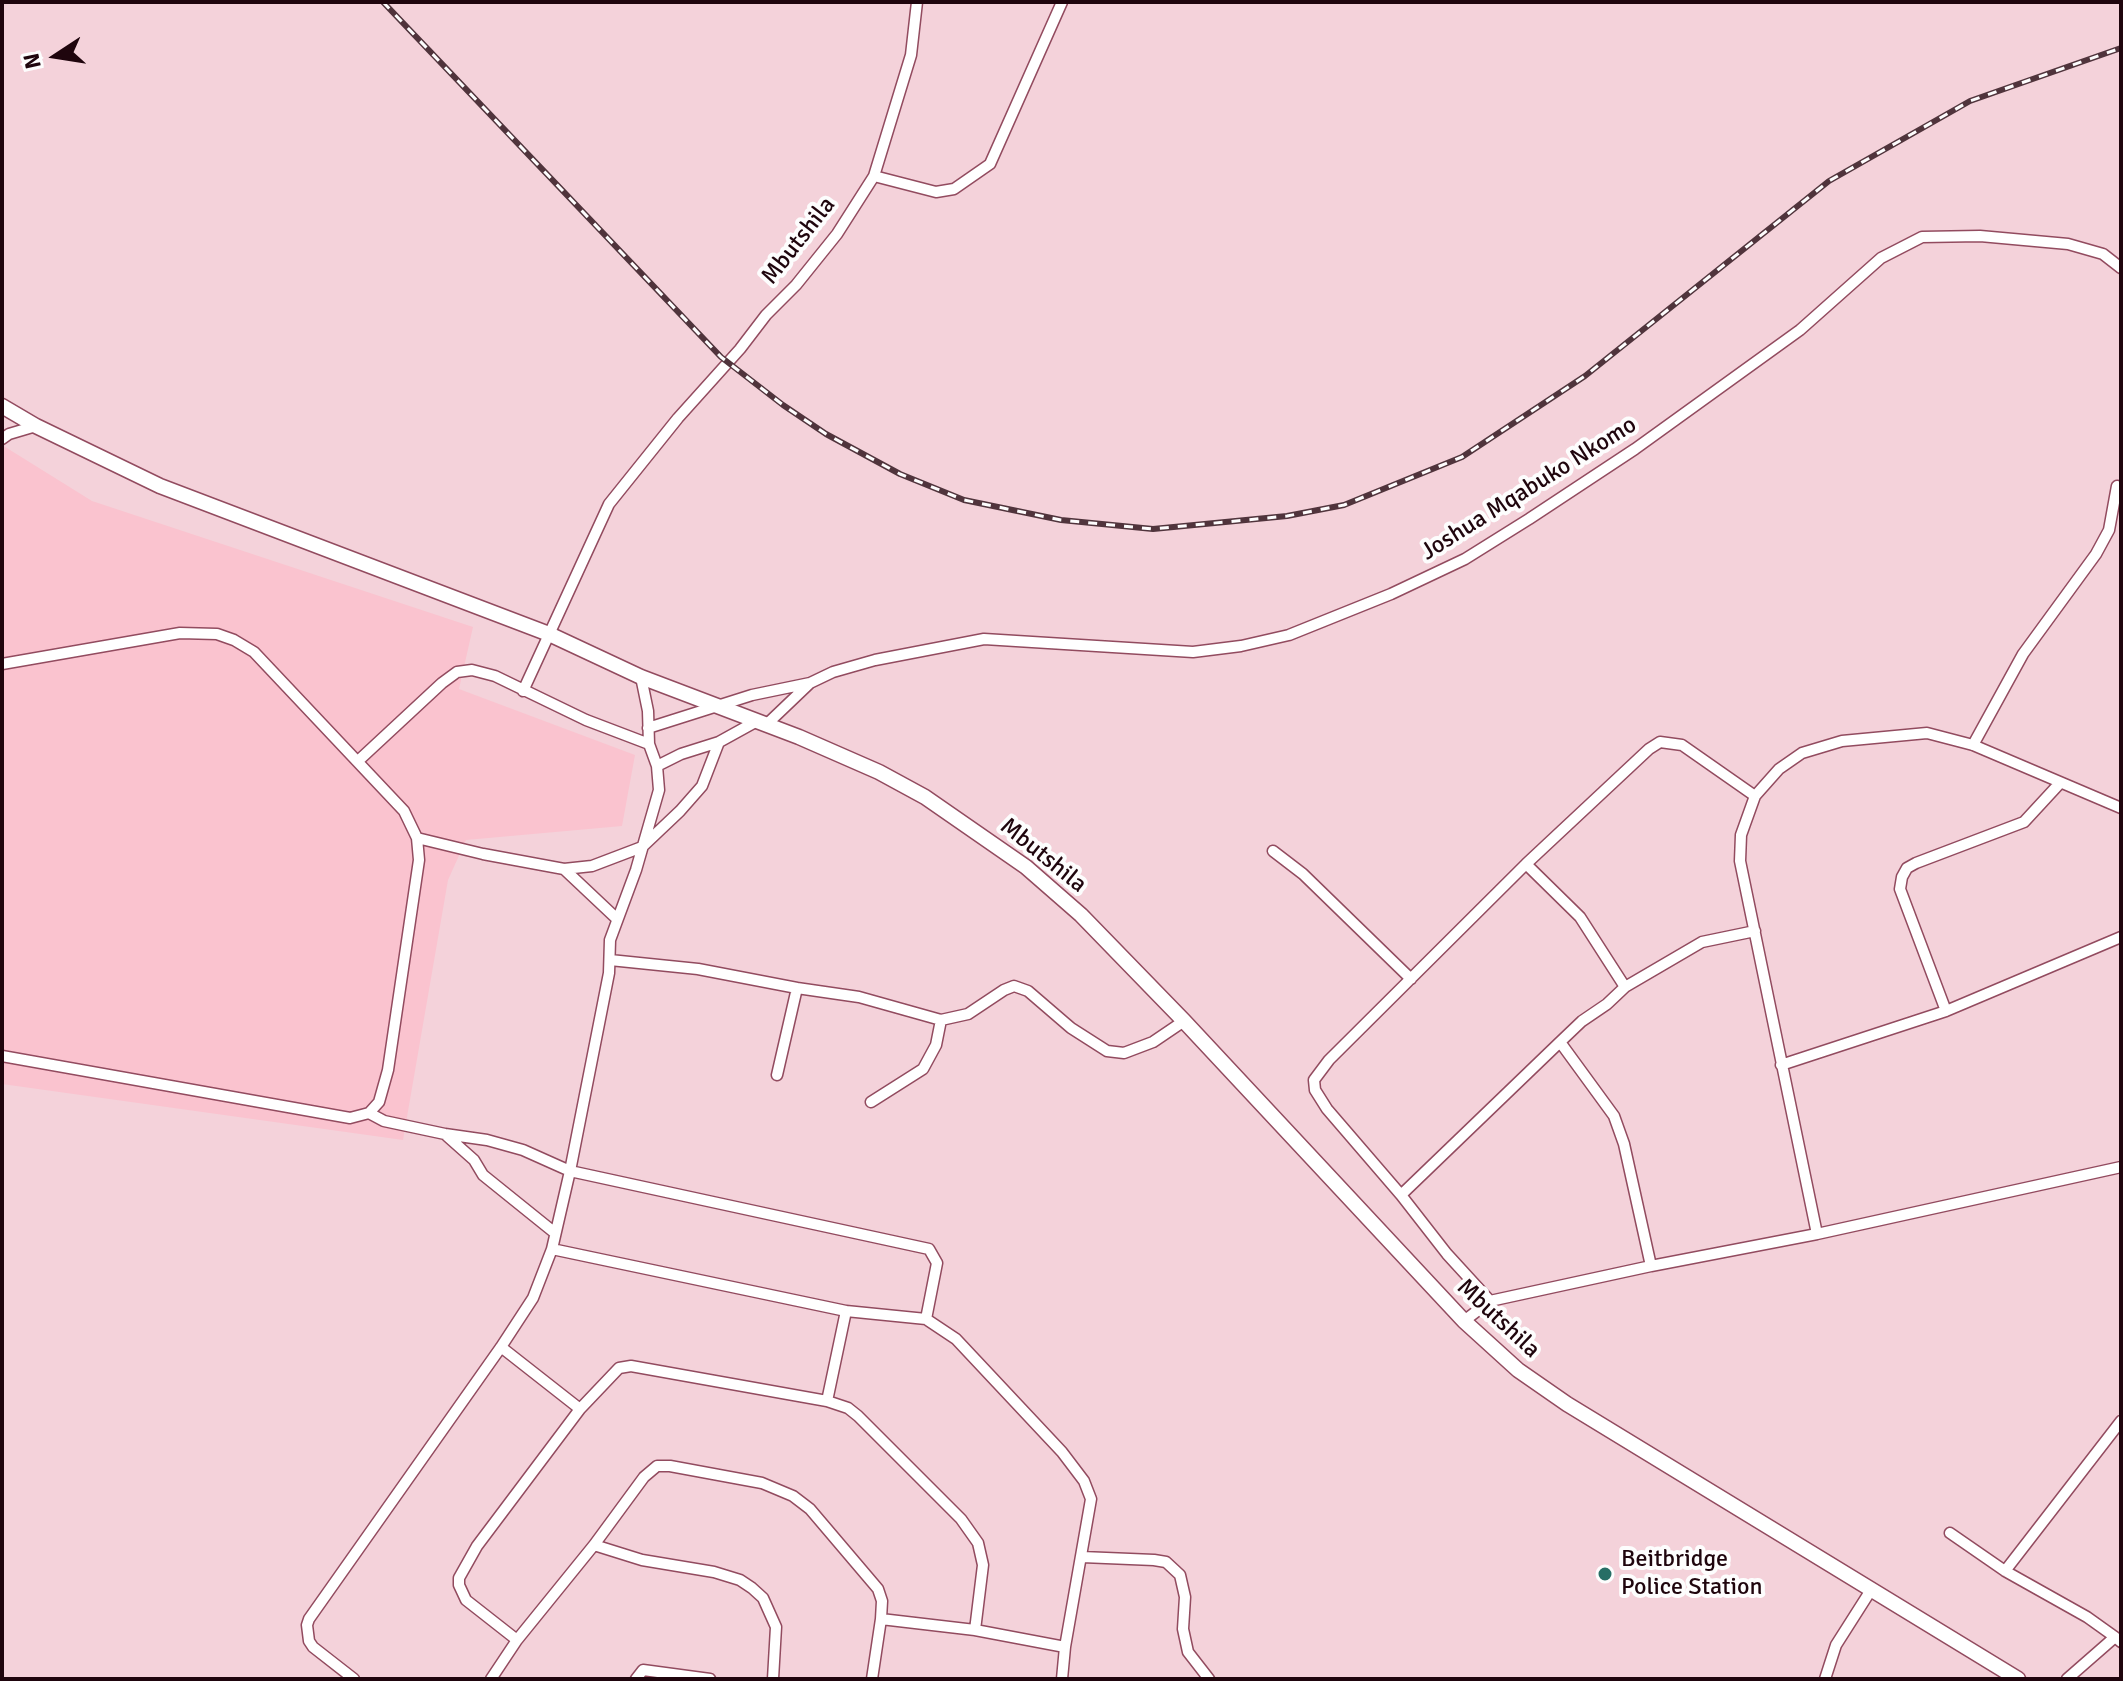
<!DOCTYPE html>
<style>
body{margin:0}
#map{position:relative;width:2123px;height:1681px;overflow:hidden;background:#f4d2da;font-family:Signika,sans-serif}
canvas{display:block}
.frame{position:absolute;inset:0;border:4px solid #1f050d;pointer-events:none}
.north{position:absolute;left:16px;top:16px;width:80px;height:80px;-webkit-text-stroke:6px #fdfdfd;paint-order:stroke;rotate:258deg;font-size:22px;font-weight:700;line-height:32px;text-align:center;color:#1f050d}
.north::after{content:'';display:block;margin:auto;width:28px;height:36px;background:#1f050d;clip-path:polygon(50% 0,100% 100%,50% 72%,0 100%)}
</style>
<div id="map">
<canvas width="2123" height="1681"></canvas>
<div class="frame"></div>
<div class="north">N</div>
</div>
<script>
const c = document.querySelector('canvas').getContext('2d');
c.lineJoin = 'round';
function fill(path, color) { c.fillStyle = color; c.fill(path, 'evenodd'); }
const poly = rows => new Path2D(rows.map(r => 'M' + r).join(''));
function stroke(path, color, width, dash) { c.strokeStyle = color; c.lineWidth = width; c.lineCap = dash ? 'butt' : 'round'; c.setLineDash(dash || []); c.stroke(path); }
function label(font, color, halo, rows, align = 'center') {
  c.font = font + ' Signika,sans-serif'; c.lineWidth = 8; c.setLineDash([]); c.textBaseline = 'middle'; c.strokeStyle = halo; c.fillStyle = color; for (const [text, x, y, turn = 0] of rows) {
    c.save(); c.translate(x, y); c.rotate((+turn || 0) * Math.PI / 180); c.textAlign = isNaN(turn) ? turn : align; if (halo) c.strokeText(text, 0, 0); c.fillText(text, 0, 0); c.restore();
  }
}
fill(poly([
 [2,445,92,501,473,627,459,689,635,755,622,826,466,840,448,880,403,1140,2,1084]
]), '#fac3cf');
const street = poly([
 [874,176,936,192,954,189,990,164,1062,2],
 [2,439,9,434,36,426],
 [2,664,180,633,217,634,234,640,254,652,404,811,417,838,419,860,388,1070,379,1102,369,1113,350,1118,2,1056],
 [523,691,609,504,678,418,740,349,766,315,796,285,837,234,874,176,911,55,917,2],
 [766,725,810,683],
 [648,728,752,695,810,683,833,672,875,660,984,639,1193,652,1241,646,1289,635,1391,594,1465,559,1529,519,1635,449,1800,330,1881,258,1922,237,1980,236,2068,244,2103,254,2121,268],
 [1973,745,2023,654,2096,554,2109,530,2117,486],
 [358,761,442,683,457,672,472,670,495,676,586,720,649,744],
 [657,766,681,754,719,742],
 [417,838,483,854,564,869,592,866,642,847,680,811,702,786,719,742,757,721],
 [1273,851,1303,874,1411,979],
 [1526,864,1580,917,1625,987],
 [564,869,616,918],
 [610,960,698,969,797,988,777,1075],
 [797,988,859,997,941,1020,936,1045,923,1069,871,1102],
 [1946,1011,1900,889,1902,877,1907,868,1916,863,2024,822,2060,783],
 [941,1020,968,1014,1004,990,1014,986,1028,991,1071,1028,1107,1051,1124,1053,1153,1042,1184,1021],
 [1781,1065,1946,1011,2121,937],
 [369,1113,384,1121,445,1134,487,1140,523,1150,570,1171,929,1249,937,1263,926,1319],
 [447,1136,474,1160,483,1175,555,1233],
 [1401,1195,1560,1042],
 [1817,1234,1740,861,1741,835,1755,796,1779,769,1802,753,1842,741,1927,733,1973,745,2121,808],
 [552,1249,846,1311,926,1319,956,1339,1062,1452,1084,1481,1091,1499,1065,1647,1062,1679],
 [1651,1266,1624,1144,1614,1116,1560,1042,1582,1021,1607,1004,1625,987,1702,942,1755,931],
 [1490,1301,1447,1254,1401,1195,1327,1109,1315,1090,1314,1080,1329,1060,1526,864,1649,749,1660,742,1682,745,1755,796],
 [1464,1321,1490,1301,1651,1266,1817,1234,2121,1167],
 [501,1347,580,1409],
 [827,1401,846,1311],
 [1950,1533,2005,1571,2087,1617,2115,1637],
 [594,1545,642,1560,714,1572,740,1580,752,1588,763,1598,776,1627,773,1679],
 [1082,1557,1154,1560,1166,1562,1180,1575,1185,1597,1183,1629,1188,1652,1209,1679],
 [2005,1571,2121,1421],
 [881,1619,975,1630,1065,1647],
 [517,1640,466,1600,459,1585,459,1578,477,1546,580,1409,619,1368,631,1366,827,1401,848,1408,858,1416,961,1519,978,1543,983,1565,975,1630],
 [354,1679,313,1647,309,1641,307,1625,309,1619,501,1347,533,1298,552,1249,570,1171,609,973,610,940,636,870,659,790,657,766,649,744,648,711,641,677],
 [491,1679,517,1640,594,1545,644,1477,657,1466,670,1466,762,1483,793,1496,810,1509,878,1589,882,1601,881,1619,872,1679],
 [636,1679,643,1670,710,1679],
 [1825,1679,1836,1645,1871,1590],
 [2067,1679,2115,1637,2121,1642]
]);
const secondary = poly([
 [2,406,36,426,160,486,549,634,641,677,799,737,879,772,925,797,1026,867,1081,915,1184,1021,1464,1321,1518,1370,1567,1404,2018,1679]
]);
stroke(street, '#924b5f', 13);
stroke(secondary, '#924b5f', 17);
stroke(street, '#fff', 10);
stroke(secondary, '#fff', 14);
const rail = poly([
 [383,2,721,357,783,405,826,434,900,474,964,500,1061,520,1153,529,1287,516,1344,505,1462,457,1585,376,1829,181,1970,101,2121,48]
]);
stroke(rail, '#50343c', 6);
stroke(rail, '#fdfdfd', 3, [9]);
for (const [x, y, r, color] of [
 [1605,1574,8,"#276e65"]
]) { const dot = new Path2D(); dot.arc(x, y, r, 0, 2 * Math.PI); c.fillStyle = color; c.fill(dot); stroke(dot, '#fdfdfd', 3); }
label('24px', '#1f050d', '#fdfdfd', [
 ["Mbutshila",799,241,-52],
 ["Joshua Mqabuko Nkomo",1529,489,-32],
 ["Mbutshila",1043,856,39],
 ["Mbutshila",1498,1319,43]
]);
label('24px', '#1f050d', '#fdfdfd', [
 ["Beitbridge",1621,1560],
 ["Police Station",1621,1588]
], 'left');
</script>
